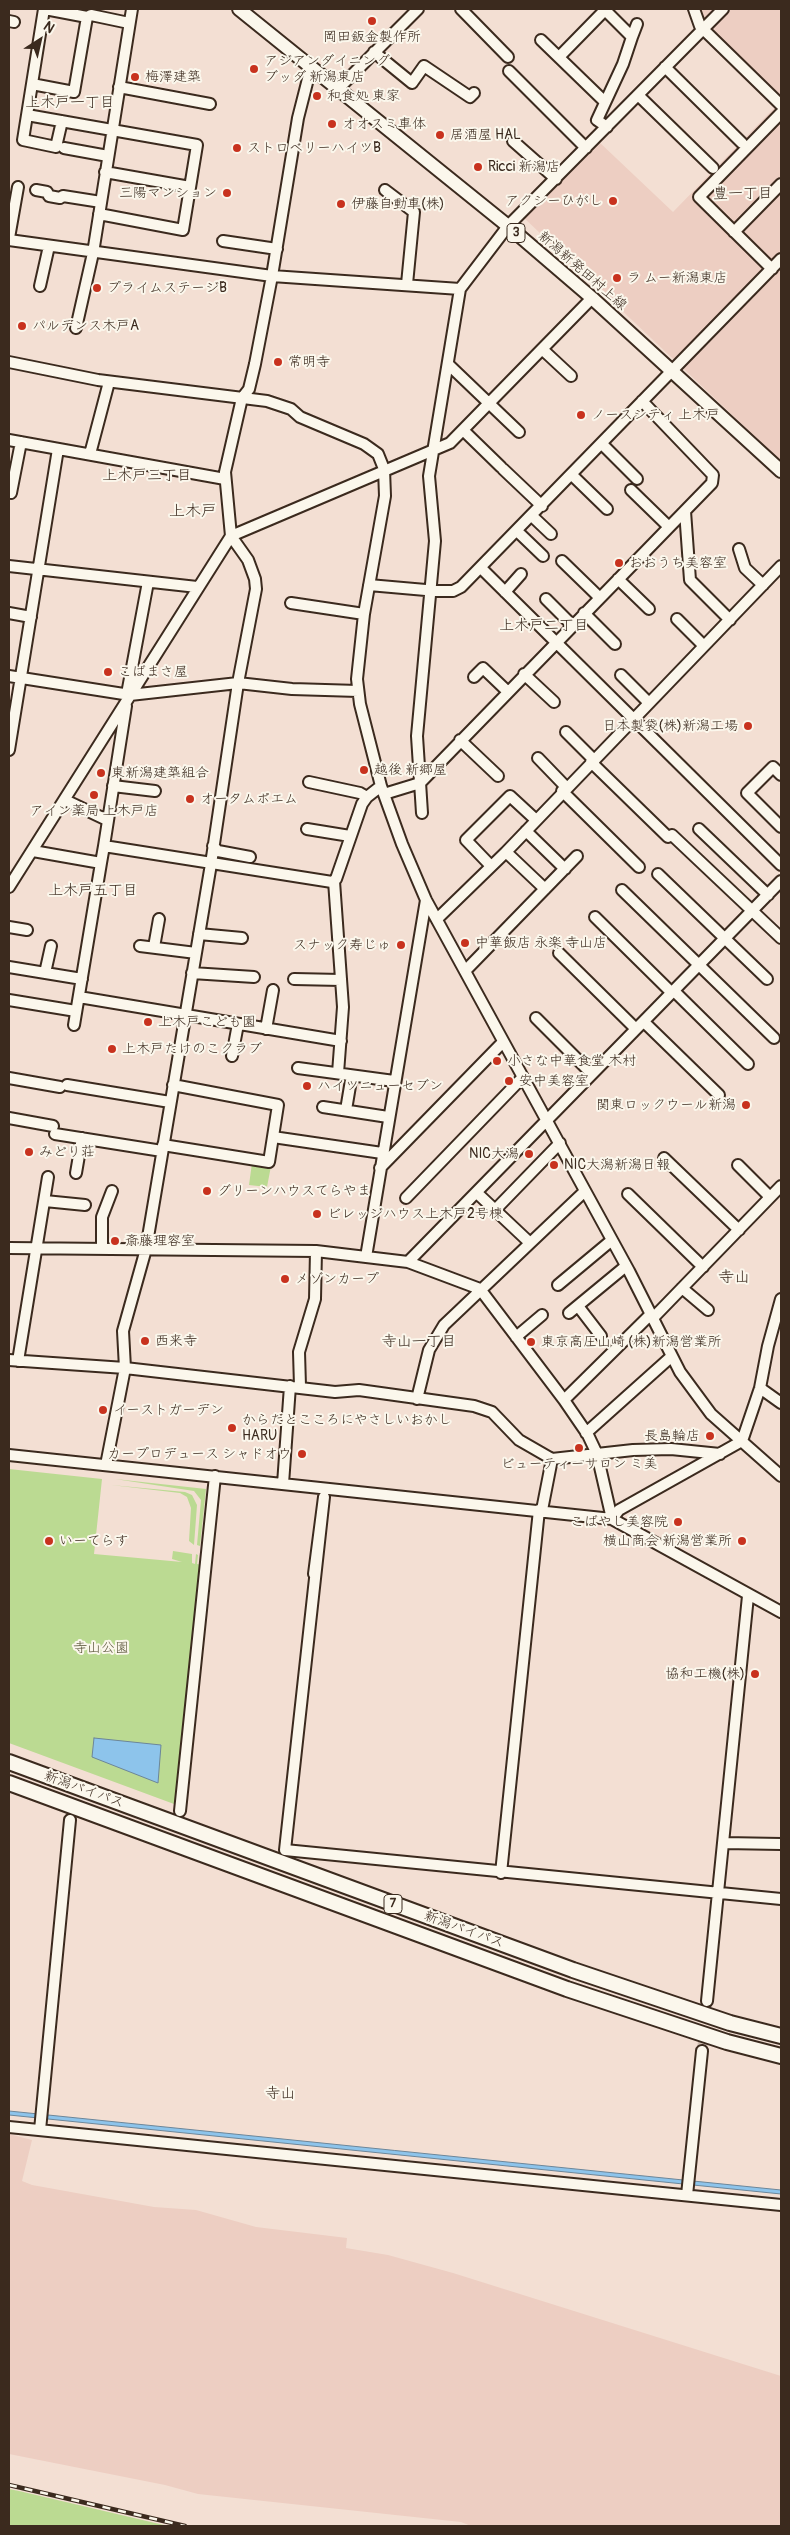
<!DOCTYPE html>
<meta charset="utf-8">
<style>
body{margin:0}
#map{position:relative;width:790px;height:2535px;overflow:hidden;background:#f3dfd3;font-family:Pangolin,sans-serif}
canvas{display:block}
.frame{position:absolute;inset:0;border:10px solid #3b2a1e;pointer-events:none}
.north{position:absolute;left:15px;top:15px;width:50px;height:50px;-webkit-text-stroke:4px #fbf7ec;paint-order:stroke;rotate:35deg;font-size:14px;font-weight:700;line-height:20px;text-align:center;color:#3b2a1e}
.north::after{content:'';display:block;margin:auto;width:18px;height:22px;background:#3b2a1e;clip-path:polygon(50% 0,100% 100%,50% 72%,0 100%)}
</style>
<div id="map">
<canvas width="790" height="2535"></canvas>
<div class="frame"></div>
<div class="north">N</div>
</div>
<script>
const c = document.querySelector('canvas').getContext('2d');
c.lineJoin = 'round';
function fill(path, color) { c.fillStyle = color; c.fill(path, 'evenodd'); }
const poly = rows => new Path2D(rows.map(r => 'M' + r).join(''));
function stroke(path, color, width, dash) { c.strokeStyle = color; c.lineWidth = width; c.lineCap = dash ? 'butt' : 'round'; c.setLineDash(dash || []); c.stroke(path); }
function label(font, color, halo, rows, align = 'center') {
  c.font = font + ' Pangolin,"Klee One",sans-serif'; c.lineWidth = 4; c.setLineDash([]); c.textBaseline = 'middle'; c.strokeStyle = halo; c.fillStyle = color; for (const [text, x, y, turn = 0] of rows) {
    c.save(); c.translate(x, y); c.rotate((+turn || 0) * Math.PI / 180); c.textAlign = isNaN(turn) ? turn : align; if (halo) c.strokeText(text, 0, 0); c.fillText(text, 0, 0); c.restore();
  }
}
fill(poly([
 [696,9,781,9,781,461,523,217,597,140,673,212,779,103,701,23],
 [9,2134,32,2140,22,2181,32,2185,154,2207,196,2210,256,2227,347,2238,346,2248,388,2255,453,2273,781,2376,781,2526,471,2526,461,2522,198,2494,165,2485,9,2454]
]), '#edcec2');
fill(poly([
 [252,1163,271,1166,267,1187,249,1185],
 [9,1469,102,1479,94,1554,182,1562,172,1559,173,1551,192,1554,192,1563,195,1564,196,1554,198,1555,197,1564,203,1565,179,1799,174,1804,9,1743],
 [115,1479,206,1489,200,1546,197,1545,201,1500,194,1491],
 [111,1485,185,1492,192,1495,197,1505,194,1545,189,1541,191,1508,187,1497,180,1493],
 [9,2489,19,2491,168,2526,9,2526]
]), '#bbda92');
const water = poly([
 [94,1738,161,1745,158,1783,92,1757,94,1738],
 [9,2111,781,2190,781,2194,9,2115,9,2111]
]);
fill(water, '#8dc4eb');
stroke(water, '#6c8699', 1);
stroke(poly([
 [702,2051,707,2001]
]), '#cebbaf', 10, [10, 5]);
const minor = poly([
 [44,9,23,140,56,147,62,121],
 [45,9,87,17,91,15,129,23],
 [461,9,508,57],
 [604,9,632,37,623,64,597,120,607,127],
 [694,9,700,26,781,105],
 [9,21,14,22],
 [632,37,637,24],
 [541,40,605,102],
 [374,52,412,83,424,66,470,97,474,93],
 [559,57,605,10],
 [665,67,742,143],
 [509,71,586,148],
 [32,84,74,92,87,17],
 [119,87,210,104],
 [339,88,418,9],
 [638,95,713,168],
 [27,115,197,145,183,230,99,214],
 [513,141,556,179],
 [64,148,108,156],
 [105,172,190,187],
 [36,190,47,192,49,196,60,198,63,196,101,202],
 [385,190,414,212,407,284],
 [734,232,781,184],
 [9,238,18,187],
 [9,240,272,276,460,289],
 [223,241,277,249],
 [772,269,699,197,781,113],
 [40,286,49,246],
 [76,328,93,253,132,9],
 [542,349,571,376],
 [9,362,98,380,267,401,291,409,300,417,364,444,378,454,384,469,385,496,364,614,357,679,360,704,381,786,402,844,426,900,629,1271,680,1372,711,1414,781,1476],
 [449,365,519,432],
 [463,430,501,467],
 [9,440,225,479],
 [602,444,637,479],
 [90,454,109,382],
 [503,469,542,506],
 [572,475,607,509],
 [631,490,669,527],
 [11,493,21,442],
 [685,511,690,580,730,620],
 [532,516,551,534],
 [517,531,543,556],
 [739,549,745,568,763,585],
 [562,561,599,597],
 [9,566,197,587],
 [481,568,781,865],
 [618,579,649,609],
 [369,585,437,591,453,591,461,587,781,259],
 [505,592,521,574],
 [546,599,572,625],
 [291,603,364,614],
 [9,613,31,617],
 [584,613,615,644],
 [677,619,704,646],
 [524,674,554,702],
 [621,675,649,703],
 [9,676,130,695,238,683,292,689,358,691],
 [474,677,483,668,507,691],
 [127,694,148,582],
 [566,732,594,760],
 [460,740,498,776],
 [9,750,58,449],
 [538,758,566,787],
 [591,762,668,837],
 [781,775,773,767,747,793,781,827],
 [309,782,360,793,367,797],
 [113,786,155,791],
 [562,791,639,867],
 [384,794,420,783,712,483,713,475,642,401],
 [65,800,107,820],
 [422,813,417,736,435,541,429,476,460,289,508,226,723,9],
 [307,829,350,836],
 [699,829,768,895],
 [526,831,565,869],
 [672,835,781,938],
 [104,846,126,706],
 [213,846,218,851,250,857],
 [33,851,101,863,104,846,332,882,336,879,362,804,367,797,381,786],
 [506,852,545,889],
 [491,866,466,840,510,796,536,820],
 [658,874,767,979],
 [334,881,343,1007,338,1073],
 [9,887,231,536,450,443,592,298],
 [622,890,774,1038],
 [595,917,672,993],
 [437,919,506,852,781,566],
 [9,927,27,930],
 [199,934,242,938],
 [140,946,196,953],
 [154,947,159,919],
 [559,953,636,1029],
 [9,967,82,979],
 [465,971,577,856],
 [45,973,51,946],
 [192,973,254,977],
 [294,979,341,980],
 [674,991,748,1064],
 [79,997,341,1041],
 [9,1000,76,1011],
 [536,1018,592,1074],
 [644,1022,719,1095],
 [74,1025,101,863],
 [266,1029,273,990],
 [232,1056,238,1024],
 [298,1068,394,1081],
 [9,1078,60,1087],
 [67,1085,170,1102],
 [323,1107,388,1117],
 [346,1110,351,1080],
 [9,1118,53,1126],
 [55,1134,162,1151],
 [273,1137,382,1153],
 [163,1145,269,1162,278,1105,173,1085],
 [664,1158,739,1230],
 [738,1165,770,1197],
 [380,1168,503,1042],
 [76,1173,82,1138],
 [477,1193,529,1242],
 [628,1194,703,1267],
 [406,1198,523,1077],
 [45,1201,85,1205],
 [495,1210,560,1143],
 [9,1248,316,1251,408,1262,480,1289,564,1400,588,1435,597,1454,612,1519],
 [102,1248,102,1217,112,1191],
 [366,1257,426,900],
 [408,1262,781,881],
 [558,1285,612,1240],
 [682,1288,708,1310],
 [578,1306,601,1336],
 [569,1313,626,1266],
 [653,1318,781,1186],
 [516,1337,542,1315],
 [9,1360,125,1368,335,1392,359,1390,474,1406,492,1412,519,1440,552,1459,633,1450,671,1449,720,1454],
 [18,1361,48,1177],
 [300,1386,299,1352,315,1299,316,1251],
 [760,1388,781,1403],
 [417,1399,429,1350,444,1325,585,1191],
 [564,1400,651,1314],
 [586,1433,672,1356],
 [9,1455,612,1519,781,1612],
 [106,1465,125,1368,123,1331,146,1249,211,864,238,683,256,589,255,579,248,560,231,536,225,472,242,398,249,389,255,364,272,276,298,118,311,67],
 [283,1484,290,1386],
 [542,1510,552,1459],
 [612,1519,619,1510,742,1441,760,1388,768,1346,781,1299],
 [314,1574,324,1497,285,1850,781,1899],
 [180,1811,215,1476],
 [724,1843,781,1844],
 [501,1873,539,1510],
 [707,2001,748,1596],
 [9,2127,781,2205],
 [40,2130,70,1820],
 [687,2195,702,2051]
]);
const major = poly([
 [239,9,508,226,592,298,781,471]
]);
const highway = poly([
 [9,1762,573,1970,730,2023,781,2036],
 [9,1783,567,1989,727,2042,781,2056]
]);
stroke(minor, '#3b2a1e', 14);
stroke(major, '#3b2a1e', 16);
stroke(highway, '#3b2a1e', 18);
stroke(minor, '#fbf7ec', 10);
stroke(major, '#fbf7ec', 12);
stroke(highway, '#fbf7ec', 14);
const rail = poly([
 [9,2485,185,2526]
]);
stroke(rail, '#3b2a1e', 4.5);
stroke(rail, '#fbf7ec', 2.5, [8]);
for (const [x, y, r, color] of [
 [372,21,5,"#c8321e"],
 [254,69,5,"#c8321e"],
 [135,77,5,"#c8321e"],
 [317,96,5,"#c8321e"],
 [332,124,5,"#c8321e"],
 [440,135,5,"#c8321e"],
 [237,148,5,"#c8321e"],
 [478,167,5,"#c8321e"],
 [227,193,5,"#c8321e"],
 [613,201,5,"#c8321e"],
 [341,204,5,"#c8321e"],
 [617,278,5,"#c8321e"],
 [97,288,5,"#c8321e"],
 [22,326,5,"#c8321e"],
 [278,362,5,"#c8321e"],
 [581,415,5,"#c8321e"],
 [619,563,5,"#c8321e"],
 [108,672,5,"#c8321e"],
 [748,726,5,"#c8321e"],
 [364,770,5,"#c8321e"],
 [101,773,5,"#c8321e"],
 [94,795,5,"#c8321e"],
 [190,799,5,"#c8321e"],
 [465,943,5,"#c8321e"],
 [401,945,5,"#c8321e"],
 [148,1022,5,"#c8321e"],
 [112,1049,5,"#c8321e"],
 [497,1061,5,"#c8321e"],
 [509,1081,5,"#c8321e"],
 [307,1086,5,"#c8321e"],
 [746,1105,5,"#c8321e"],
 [29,1152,5,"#c8321e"],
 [529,1154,5,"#c8321e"],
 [554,1165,5,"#c8321e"],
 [207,1191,5,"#c8321e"],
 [317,1214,5,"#c8321e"],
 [115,1241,5,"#c8321e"],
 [285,1279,5,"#c8321e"],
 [145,1341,5,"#c8321e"],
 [531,1342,5,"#c8321e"],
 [103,1410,5,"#c8321e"],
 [232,1428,5,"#c8321e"],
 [710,1436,5,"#c8321e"],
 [579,1448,5,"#c8321e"],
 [302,1454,5,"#c8321e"],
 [678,1522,5,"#c8321e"],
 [49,1541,5,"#c8321e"],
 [742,1541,5,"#c8321e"],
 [755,1674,5,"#c8321e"]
]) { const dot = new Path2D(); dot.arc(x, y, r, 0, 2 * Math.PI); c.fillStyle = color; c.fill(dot); stroke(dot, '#fbf7ec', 2); }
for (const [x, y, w] of [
 [516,233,18],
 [393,1904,18]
]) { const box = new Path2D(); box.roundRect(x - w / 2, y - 9.5, w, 19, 4); c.fillStyle = '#fbf7ec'; c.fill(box); stroke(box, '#3b2a1e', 1); }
label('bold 12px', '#3b2a1e', null, [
 ["3",516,233],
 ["7",393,1904]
]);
label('14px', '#3b2a1e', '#fbf7ec', [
 ["岡田鈑金製作所",372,37,"center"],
 ["アジアンダイニング",264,61],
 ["ブッダ 新潟東店",264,77],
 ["梅澤建築",145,77],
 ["和食処 東家",327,96],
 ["オオスミ車体",342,124],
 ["居酒屋 HAL",450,135],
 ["ストロベリーハイツB",247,148],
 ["Ricci 新潟店",488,167],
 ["三陽マンション",217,193,"right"],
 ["アクシーひがし",603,201,"right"],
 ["伊藤自動車(株)",351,204],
 ["ラ ムー新潟東店",627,278],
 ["プライムステージB",107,288],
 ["パルデンス木戸A",32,326],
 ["常明寺",288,362],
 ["ノースシティ 上木戸",591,415],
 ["おおうち美容室",629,563],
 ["こばまさ屋",118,672],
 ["日本製袋(株)新潟工場",738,726,"right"],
 ["越後 新郷屋",374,770],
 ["東新潟建築組合",111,773],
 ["オータムポエム",200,799],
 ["アイン薬局 上木戸店",94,811,"center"],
 ["中華飯店 永楽 寺山店",475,943],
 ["スナック寿じゅ",391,945,"right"],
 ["上木戸こども園",158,1022],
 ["上木戸たけのこクラブ",122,1049],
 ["小さな中華食堂 木村",507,1061],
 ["安中美容室",519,1081],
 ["ハイツニューセブン",317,1086],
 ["関東ロックウール新潟",736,1105,"right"],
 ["みどり荘",39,1152],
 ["NIC大潟",519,1154,"right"],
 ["NIC大潟新潟日報",564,1165],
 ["グリーンハウスてらやま",217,1191],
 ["ビレッジハウス上木戸2号棟",327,1214],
 ["斎藤理容室",125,1241],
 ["メゾンカープ",295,1279],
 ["西来寺",155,1341],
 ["東京高圧山崎 (株)新潟営業所",541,1342],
 ["イーストガーデン",113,1410],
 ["からだとこころにやさしいおかし",242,1420],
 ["HARU",242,1436],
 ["長島輪店",700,1436,"right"],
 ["カープロデュース シャドオウ",292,1454,"right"],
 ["ビューティーサロン ミ美",579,1464,"center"],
 ["こばやし美容院",668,1522,"right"],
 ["いーてらす",59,1541],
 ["横山商会 新潟営業所",732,1541,"right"],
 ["協和工機(株)",745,1674,"right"]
], 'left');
label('14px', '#3b2a1e', '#fbf7ec', [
 ["新潟新発田村上線",582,271,41],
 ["新潟バイパス",84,1790,20],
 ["新潟バイパス",464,1930,20]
]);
label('14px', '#5b563b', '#fbf7ec', [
 ["寺山公園",101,1648]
]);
label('15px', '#3b2a1e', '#fbf7ec', [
 ["上木戸一丁目",70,103],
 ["豊一丁目",743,194],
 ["上木戸三丁目",147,476],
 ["上木戸二丁目",544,626],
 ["上木戸五丁目",93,891],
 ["寺山一丁目",419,1342],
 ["寺山",280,2094]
]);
label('16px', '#3b2a1e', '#fbf7ec', [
 ["上木戸",193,512],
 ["寺山",734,1278]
]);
</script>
